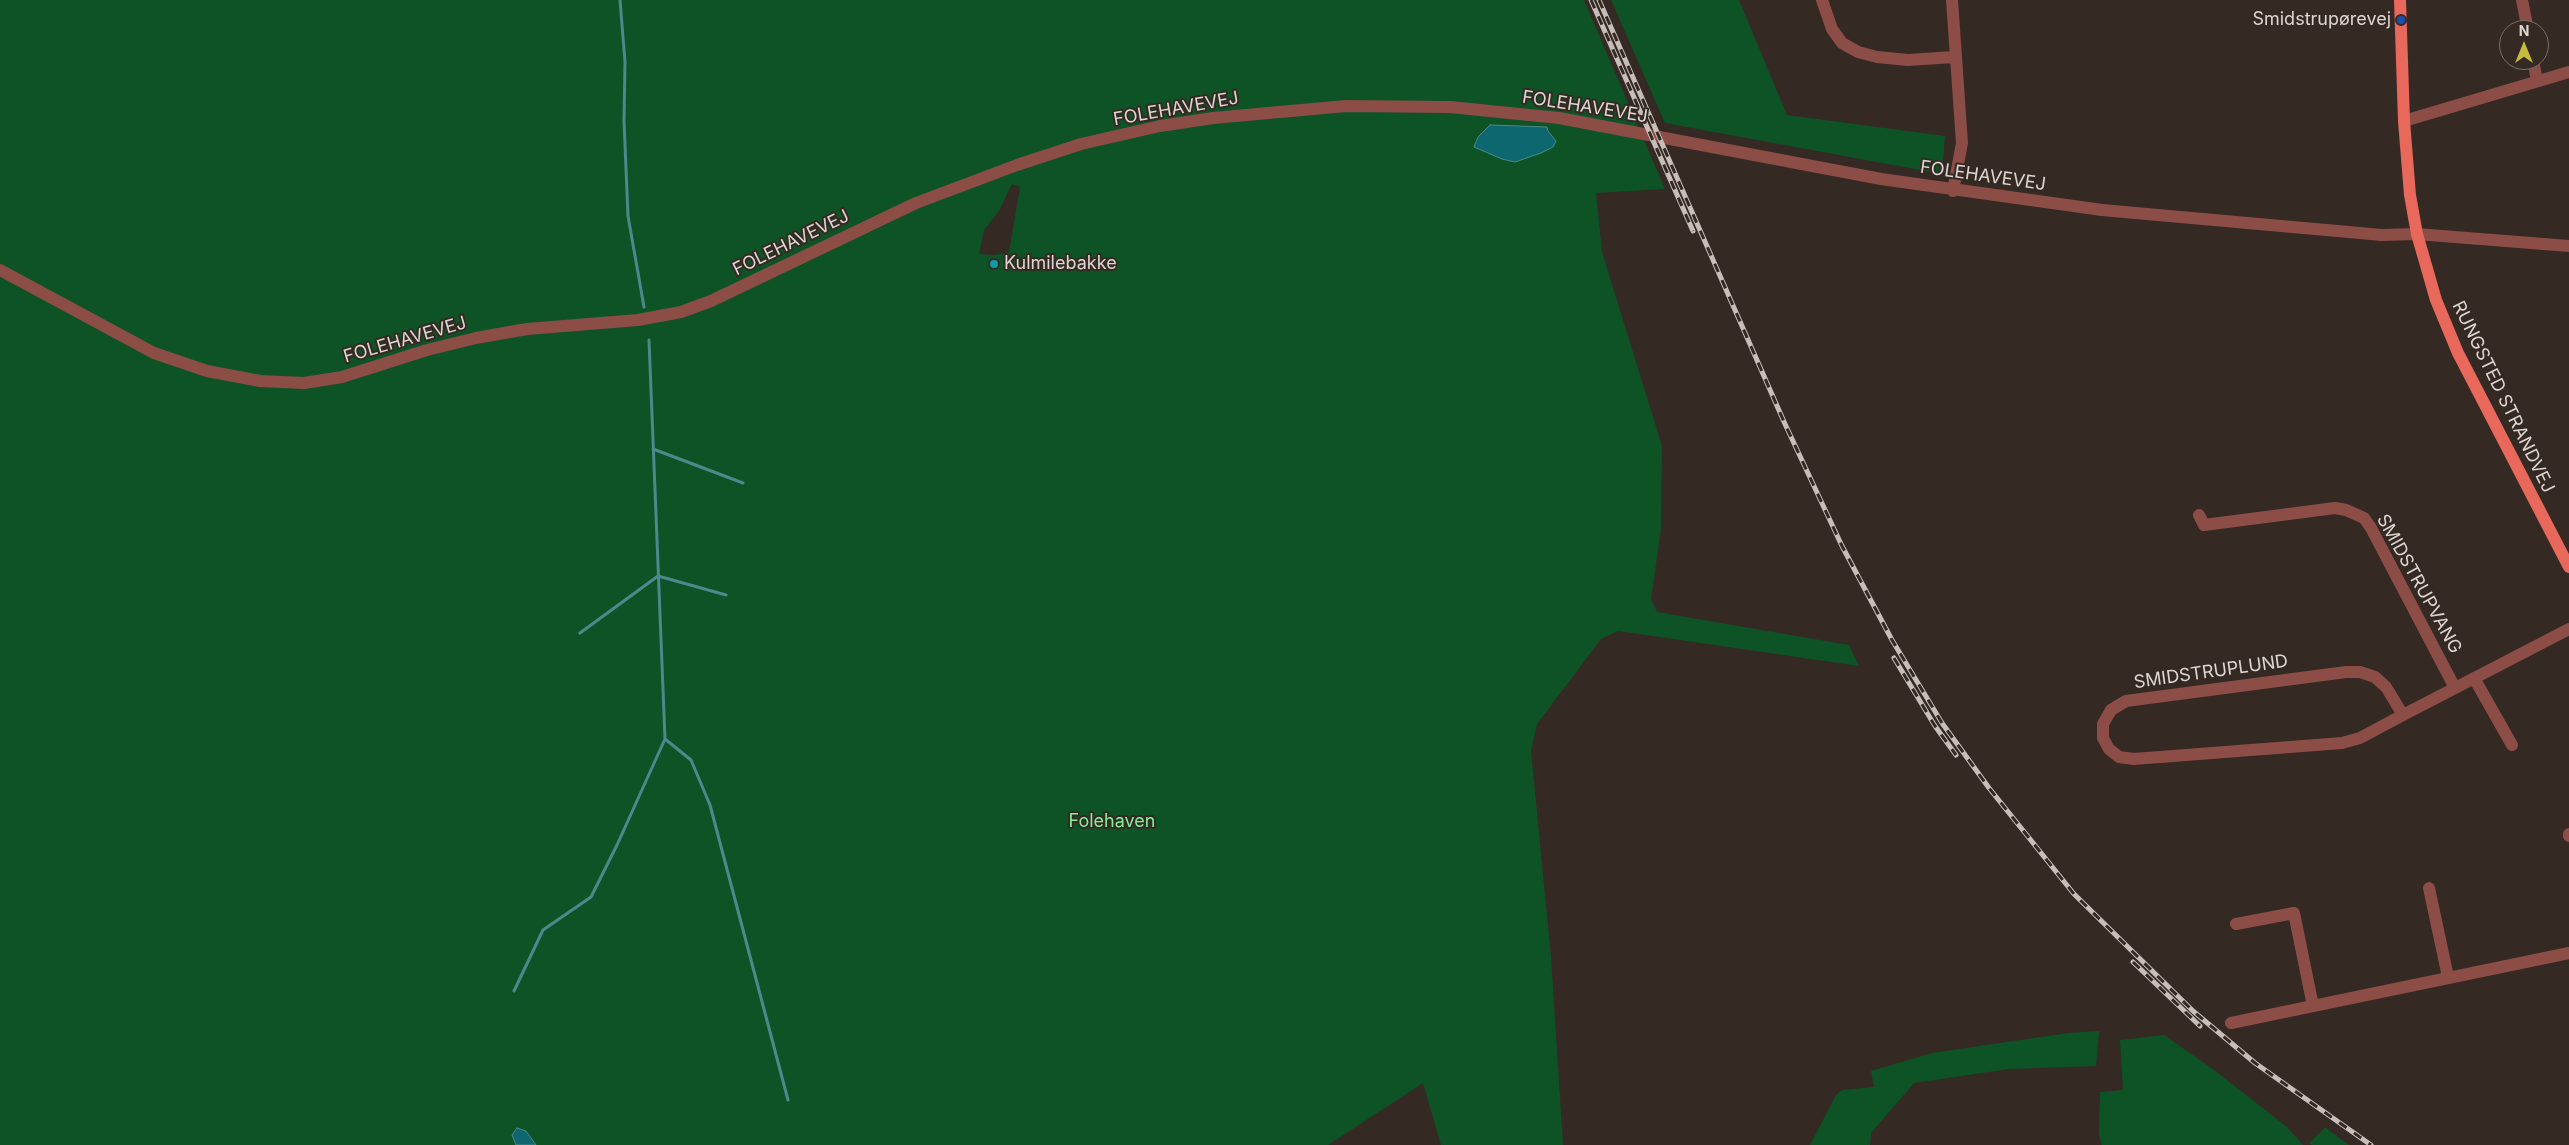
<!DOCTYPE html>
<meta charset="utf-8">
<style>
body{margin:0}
#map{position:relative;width:2569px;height:1145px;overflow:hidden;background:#352923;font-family:Inter,sans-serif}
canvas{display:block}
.north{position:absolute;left:2499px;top:20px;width:50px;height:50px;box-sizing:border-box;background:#352923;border:1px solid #796e69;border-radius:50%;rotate:0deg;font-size:14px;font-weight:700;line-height:20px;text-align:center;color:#ded6d2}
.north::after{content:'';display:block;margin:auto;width:18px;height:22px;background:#c5bc3d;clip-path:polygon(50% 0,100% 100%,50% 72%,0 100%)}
</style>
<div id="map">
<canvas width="2569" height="1145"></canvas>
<div class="north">N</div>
</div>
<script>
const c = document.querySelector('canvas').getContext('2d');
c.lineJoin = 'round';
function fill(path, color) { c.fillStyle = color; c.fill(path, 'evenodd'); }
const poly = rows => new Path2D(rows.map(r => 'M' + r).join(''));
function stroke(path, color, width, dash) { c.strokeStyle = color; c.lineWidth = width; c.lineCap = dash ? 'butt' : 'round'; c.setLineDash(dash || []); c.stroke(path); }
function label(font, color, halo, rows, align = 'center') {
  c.font = font + ' Inter,sans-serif'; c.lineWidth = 4; c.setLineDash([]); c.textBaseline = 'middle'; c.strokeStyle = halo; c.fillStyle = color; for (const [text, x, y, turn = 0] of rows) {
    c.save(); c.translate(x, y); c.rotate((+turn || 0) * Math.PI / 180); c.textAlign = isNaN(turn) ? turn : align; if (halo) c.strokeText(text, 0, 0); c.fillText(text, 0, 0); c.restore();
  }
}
fill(poly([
 [0,0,1584,0,1665,189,1596,193,1602,252,1662,446,1661,529,1651,599,1657,612,1849,645,1859,666,1618,631,1601,639,1537,724,1531,751,1551,957,1563,1145,1441,1145,1423,1083,1328,1145,536,1145,526,1131,512,1135,516,1145,0,1145],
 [1547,127,1548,131,1556,140,1515,162,1474,147],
 [1012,184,1020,187,1009,252,995,255,979,254,984,230,999,211],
 [1611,0,1739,0,1787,115,1945,136,1942,174,1665,123],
 [2099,1031,2096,1066,2009,1069,1914,1083,1871,1133,1870,1145,1810,1145,1836,1095,1842,1090,1874,1087,1871,1071,1932,1053,2068,1033],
 [2164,1035,2214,1070,2287,1127,2303,1145,2102,1145,2099,1135,2100,1092,2123,1090,2120,1040],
 [2325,1128,2326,1128,2349,1145,2312,1145,2309,1143]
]), '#0e5325');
const water = poly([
 [1490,125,1547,127,1548,131,1556,141,1553,147,1541,153,1515,162,1502,159,1474,147,1478,137,1490,125],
 [517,1128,526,1131,536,1145,516,1145,512,1135,517,1128]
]);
fill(water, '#0c686e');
stroke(water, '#4b898c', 1);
stroke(poly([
 [620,0,625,62,624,121,628,216,644,307],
 [653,449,743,483],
 [580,633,658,576,726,595],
 [665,739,691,760,710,805,788,1100],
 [514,991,543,930,591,897,617,845,665,739,649,340]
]), '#4b898c', 3);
stroke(poly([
 [1822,0,1832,29,1842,43,1858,52,1877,57,1908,60,1954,57],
 [1952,0,1962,143,1953,191],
 [2522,0,2528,30],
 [2533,60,2537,81],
 [2404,121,2569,72],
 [0,270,154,353,207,371,260,381,304,383,342,377,427,350,476,338,527,329,638,320,681,312,711,301,916,203,1017,165,1081,144,1160,126,1213,118,1346,106,1450,107,1559,118,1881,179,2102,210,2382,235,2417,234,2569,246],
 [2199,515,2204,525,2335,508,2346,510,2364,518,2371,528,2455,688],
 [2474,678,2512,745],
 [2403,715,2386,687,2375,677,2360,672,2346,672,2126,701,2111,710,2103,724,2103,738,2109,749,2119,757,2134,759,2342,743,2360,738,2403,715,2569,629],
 [2569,834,2569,836],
 [2429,888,2448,977],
 [2236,924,2294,913,2313,1006],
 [2231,1023,2569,953]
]), '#8b4d46', 12);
stroke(poly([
 [2400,0,2404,121,2410,195,2417,234,2436,300,2458,353,2569,567]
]), '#e8685b', 12);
const rail = poly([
 [1591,0,1693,231],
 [1599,0,1785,424,1842,546,1892,640,1942,723,1989,788,2074,894,2193,1011,2255,1063,2371,1145],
 [1894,658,1935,726,1956,755],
 [2133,962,2200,1026]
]);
stroke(rail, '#c7beba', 5);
stroke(rail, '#352923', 3, [9]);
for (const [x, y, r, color] of [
 [2401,20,5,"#1a4fb4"],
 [994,264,5,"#0f9aa8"]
]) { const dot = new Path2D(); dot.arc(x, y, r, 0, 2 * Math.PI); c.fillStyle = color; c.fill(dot); stroke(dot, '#352923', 2); }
label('18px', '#ded6d2', '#352923', [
 ["Smidstrupørevej",2391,20],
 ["Kulmilebakke",1004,264,"left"]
], 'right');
label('18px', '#ded6d2', '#352923', [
 ["FOLEHAVEVEJ",1585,107,9],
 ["FOLEHAVEVEJ",1176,109,-10],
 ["FOLEHAVEVEJ",1983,176,8],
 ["FOLEHAVEVEJ",791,243,-26],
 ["FOLEHAVEVEJ",405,340,-16],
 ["RUNGSTED STRANDVEJ",2503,397,64],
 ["SMIDSTRUPVANG",2419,584,61],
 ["SMIDSTRUPLUND",2211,672,-8]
]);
label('18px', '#81f199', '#352923', [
 ["Folehaven",1112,822]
]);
</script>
